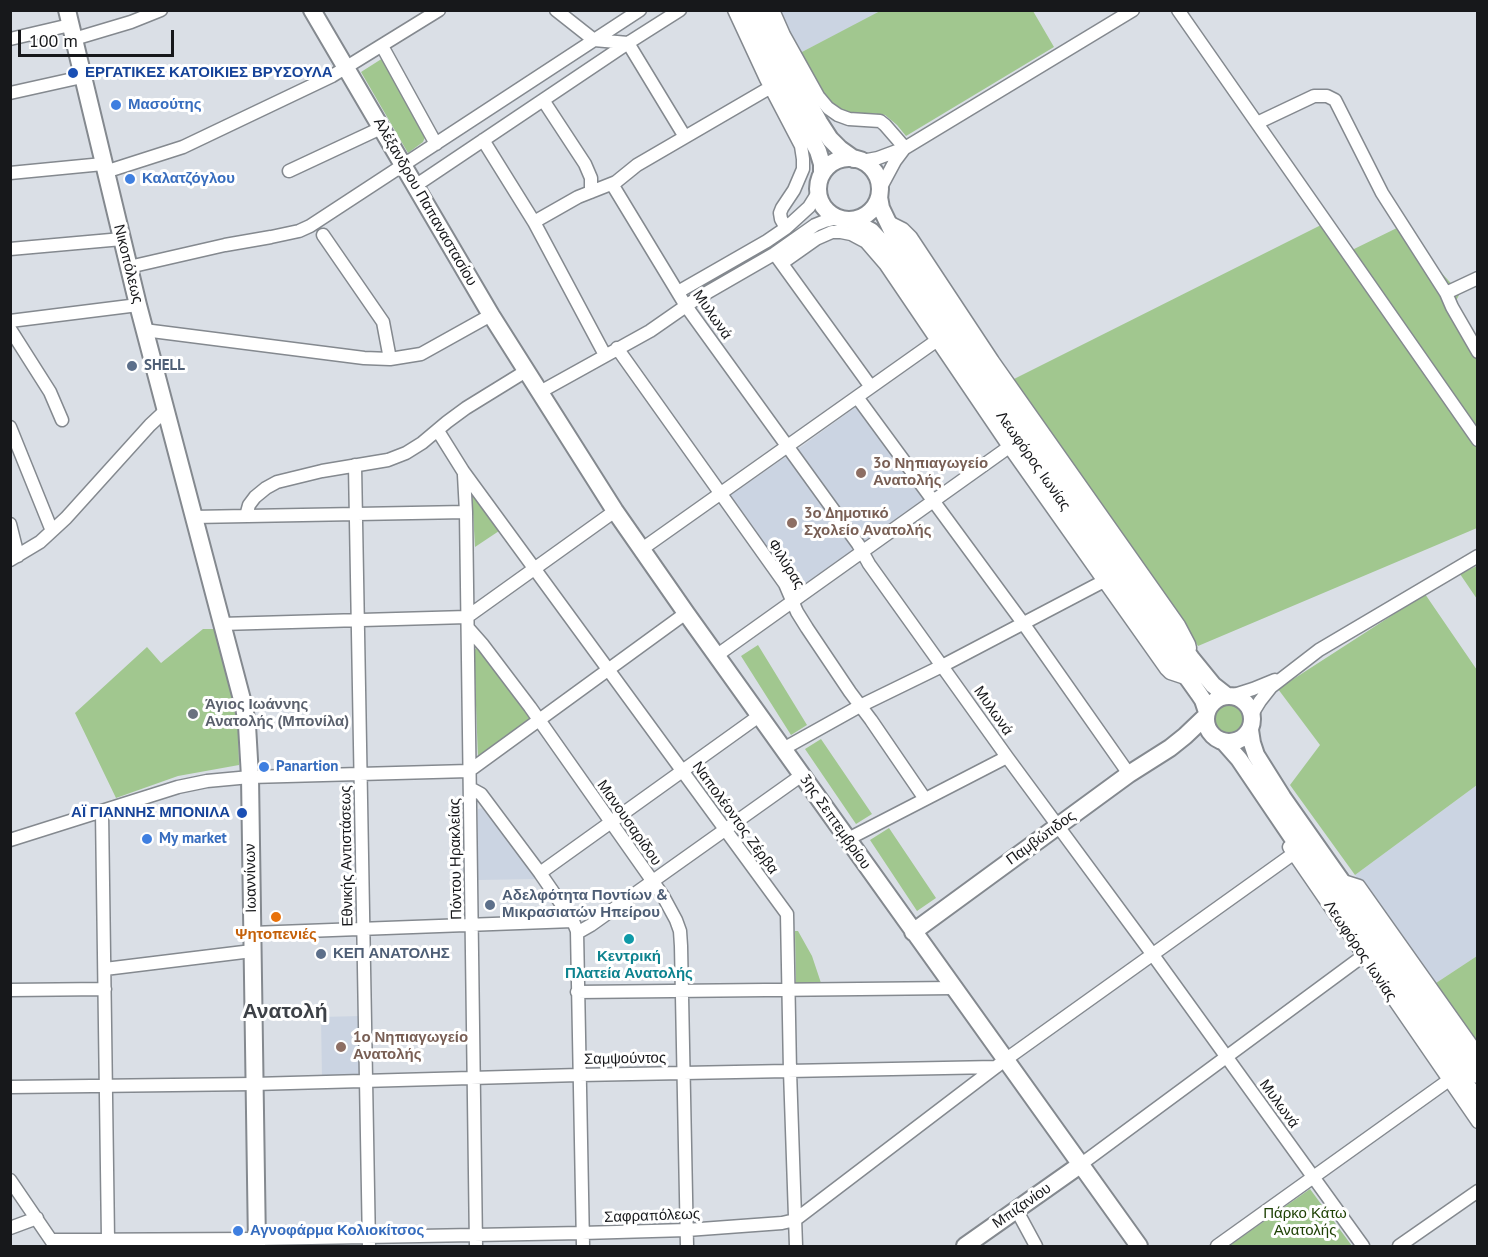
<!DOCTYPE html>
<meta charset="utf-8">
<style>
body{margin:0}
#map{position:relative;width:1488px;height:1257px;overflow:hidden;background:#dadfe6;font-family:"PT Sans",sans-serif}
canvas{display:block}
.frame{position:absolute;inset:0;border:12px solid #17181b;pointer-events:none}
.scale{position:absolute;left:18px;top:30px;width:156px;height:27px;box-sizing:border-box;border:3px solid #17181b;border-top:0;padding-left:8px;font-size:18px;line-height:21px;white-space:nowrap;color:#17181b;-webkit-text-stroke:4px #fff;paint-order:stroke}
</style>
<div id="map">
<canvas width="1488" height="1257"></canvas>
<div class="frame"></div>
<div class="scale">100 m</div>
</div>
<script>
const c = document.querySelector('canvas').getContext('2d');
c.lineJoin = 'round';
function fill(path, color) { c.fillStyle = color; c.fill(path, 'evenodd'); }
const poly = rows => new Path2D(rows.map(r => 'M' + r).join(''));
function stroke(path, color, width, dash) { c.strokeStyle = color; c.lineWidth = width; c.lineCap = dash ? 'butt' : 'round'; c.setLineDash(dash || []); c.stroke(path); }
function label(font, color, halo, rows, align = 'center') {
  c.font = font + ' "PT Sans",sans-serif'; c.lineWidth = 6; c.setLineDash([]); c.textBaseline = 'middle'; c.strokeStyle = halo; c.fillStyle = color; for (const [text, x, y, turn = 0] of rows) {
    c.save(); c.translate(x, y); c.rotate((+turn || 0) * Math.PI / 180); c.textAlign = isNaN(turn) ? turn : align; if (halo) c.strokeText(text, 0, 0); c.fillText(text, 0, 0); c.restore();
  }
}
fill(poly([
 [779,11,882,11,800,53],
 [857,406,925,498,864,541,798,449],
 [787,456,854,549,796,590,729,496],
 [1477,785,1477,956,1433,985,1355,875],
 [482,808,536,875,536,879,478,880,478,809],
 [361,1016,361,1077,322,1078,321,1017]
]), '#cbd4e2');
fill(poly([
 [882,10,1033,11,1054,47,906,136,897,125,885,115,870,113,846,113,831,104,800,53],
 [383,58,426,135,423,142,408,153,361,72],
 [1329,221,1350,251,1403,225,1436,267,1460,293,1456,301,1457,308,1477,341,1477,528,1198,646,1012,380],
 [472,495,476,495,502,529,475,547],
 [1477,566,1477,599,1460,574],
 [1425,594,1477,670,1477,785,1355,875,1290,785,1320,745,1278,689],
 [203,629,214,629,238,720,239,765,178,776,116,798,75,713,147,647,161,663],
 [478,645,532,722,478,759,474,651],
 [758,645,807,725,791,735,741,656],
 '1215 719a14 14 0 1 1 28 0a14 14 0 1 1-28 0Z',
 [821,739,872,814,856,824,805,749],
 [889,828,936,898,917,911,870,840],
 [795,931,798,931,812,956,821,983,796,983],
 [1477,956,1477,1048,1433,985],
 [1310,1189,1352,1246,1229,1246]
]), '#a1c78f');
const street = poly([
 [556,10,594,40,628,43,685,137],
 [734,10,766,79,801,146,803,159,803,169,794,190,782,208,780,213,781,219,786,228],
 [773,10,784,35,818,96,828,108,838,115,849,119,880,121,885,125,905,148],
 [1178,10,1478,440],
 [10,39,70,25],
 [74,39,131,22,161,10],
 [382,46,436,144],
 [10,93,82,77],
 [543,100,585,164,591,178,591,192],
 [1257,123,1314,96,1327,96,1335,100,1382,193,1446,293,1452,307,1478,352],
 [483,140,534,222,605,355],
 [862,161,878,158,905,148,1133,10],
 [289,171,381,128],
 [105,172,183,147,332,76,439,10],
 [10,173,103,164],
 [612,184,686,306,858,544,869,564,1007,757,1153,955,1363,1246],
 [415,186,628,43,680,10],
 [880,189,895,161,904,149],
 [887,221,903,229,911,237,993,361,1179,625,1189,644,1190,648],
 [534,222,578,197,616,182,637,165,771,87],
 [323,235,383,322,390,359],
 [10,249,122,239],
 [777,257,871,387],
 [782,263,816,239,832,232,841,232,851,234,866,242,885,264,1009,447,1166,669,1170,673,1188,679],
 [129,267,225,245,271,237,299,231,310,226,640,10],
 [678,292,767,241,786,228,809,207,819,191],
 [1446,293,1478,278],
 [10,321,138,305],
 [10,329,50,392,62,420],
 [144,330,364,358,390,359,421,354,491,315],
 [617,348,785,584,797,612,807,628,850,692,871,720,925,799],
 [540,392,650,331,696,299,774,254,815,225,825,221,838,218],
 [857,397,1023,623,1129,774],
 [10,427,52,531],
 [438,431,463,471,787,914,790,1071,796,1246],
 [355,465,369,1246],
 [464,475,466,512,476,1246],
 [246,516,249,505,255,497,266,488,277,482,322,471,388,460,406,453,422,443,447,422,466,408,526,371],
 [193,517,466,512],
 [10,524,18,556],
 [642,549,936,341],
 [10,560,40,542,66,518,150,425,165,411],
 [221,624,467,617,615,511],
 [468,628,483,645,530,707,663,896,676,920,680,931,681,946,687,1246],
 [716,656,1009,447],
 [1231,696,1253,689,1275,680],
 [1252,714,1260,701,1271,687,1319,650,1478,556],
 [783,749,860,706,942,666,1104,581],
 [470,788,481,794,540,873,573,921,577,931,583,1246],
 [102,812,108,1239],
 [848,839,1007,757],
 [10,840,178,787,207,781,250,777,469,771,686,613],
 [1289,847,1478,1122],
 [540,873,759,716],
 [1340,880,1359,886,1478,1054],
 [252,933,573,921],
 [577,933,591,925,802,775],
 [105,969,252,951],
 [10,990,105,989],
 [577,992,954,988],
 [10,1087,254,1084,579,1075,996,1067],
 [1080,1165,1363,956],
 [10,1180,55,1246],
 [1016,1209,1036,1246],
 [10,1228,37,1218],
 [52,1240,257,1239,582,1233,687,1230,782,1223,795,1220,1005,1060,1293,854],
 [1217,1246,1449,1080],
 [1399,1246,1478,1191]
]);
const secondary = poly([
 [67,10,138,305,244,707,247,725,250,777,257,1246],
 [312,10,491,315,615,511,686,613,1139,1246],
 [747,10,781,82,818,151,822,164,822,174],
 [763,10,794,77,819,122,830,139,840,149,854,159],
 '818 189a31 31 0 1 1 62 0a31 31 0 1 1-62 0Z',
 [879,197,881,208,894,235,1027,429,1123,565,1191,658,1213,685,1227,696],
 [850,220,871,231,883,244,1018,440,1199,694,1203,700,1207,712],
 '1206 719a23 23 0 1 1 46 0a23 23 0 1 1-46 0Z',
 [1250,730,1252,743,1256,755,1283,798,1478,1075],
 [1224,742,1239,759,1300,849,1478,1101],
 [913,932,1129,774,1170,748,1185,736,1206,716],
 [965,1246,1080,1165]
]);
stroke(street, '#84898f', 15);
stroke(secondary, '#84898f', 20);
stroke(street, '#fff', 12);
stroke(secondary, '#fff', 16);
for (const [x, y, r, color] of [
 [73,73,6,"#1a4fb4"],
 [116,105,6,"#3f7fe0"],
 [130,179,6,"#3f7fe0"],
 [132,366,6,"#5c6f8a"],
 [861,473,6,"#8d6e63"],
 [792,523,6,"#8d6e63"],
 [193,714,6,"#6b7280"],
 [264,767,6,"#3f7fe0"],
 [242,813,6,"#1a4fb4"],
 [147,839,6,"#3f7fe0"],
 [490,905,6,"#5c6f8a"],
 [276,917,6,"#e8710a"],
 [629,939,6,"#0f9aa8"],
 [321,954,6,"#5c6f8a"],
 [341,1047,6,"#8d6e63"],
 [238,1231,6,"#3f7fe0"]
]) { const dot = new Path2D(); dot.arc(x, y, r, 0, 2 * Math.PI); c.fillStyle = color; c.fill(dot); stroke(dot, '#fff', 2); }
label('bold 15px', '#164399', '#fff', [
 ["ΕΡΓΑΤΙΚΕΣ ΚΑΤΟΙΚΙΕΣ ΒΡΥΣΟΥΛΑ",85,73],
 ["ΑΪ ΓΙΑΝΝΗΣ ΜΠΟΝΙΛΑ",230,813,"right"]
], 'left');
label('bold 15px', '#366cbe', '#fff', [
 ["Μασούτης",128,105],
 ["Καλατζόγλου",142,179],
 ["Panartion",276,767],
 ["My market",159,839],
 ["Αγνοφάρμα Κολιοκίτσος",250,1231]
], 'left');
label('15px', '#17181b', '#fff', [
 ["Αλέξανδρου Παπαναστασίου",425,202,60],
 ["Νικοπόλεως",128,264,76],
 ["Μυλωνά",712,315,55],
 ["Λεωφόρος Ιωνίας",1033,461,55],
 ["Φιλύρας",786,564,58],
 ["Μυλωνά",993,711,55],
 ["Ναπολέοντος Ζέρβα",735,818,54],
 ["3ης Σεπτεμβρίου",835,822,55],
 ["Μανουσαρίδου",629,823,55],
 ["Παμβώτιδος",1041,838,-36],
 ["Εθνικής Αντιστάσεως",347,856,-91],
 ["Πόντου Ηρακλείας",456,859,-91],
 ["Ιωαννίνων",251,878,-91],
 ["Λεωφόρος Ιωνίας",1360,951,56],
 ["Σαμψούντος",625,1059,-1],
 ["Μυλωνά",1279,1104,54],
 ["Μπιζανίου",1022,1206,-35],
 ["Σαφραπόλεως",652,1216,-2]
]);
label('bold 15px', '#4e5e75', '#fff', [
 ["SHELL",144,366],
 ["Αδελφότητα Ποντίων &",502,896],
 ["Μικρασιατών Ηπείρου",502,913],
 ["ΚΕΠ ΑΝΑΤΟΛΗΣ",333,954]
], 'left');
label('bold 15px', '#785e54', '#fff', [
 ["3ο Νηπιαγωγείο",873,464],
 ["Ανατολής",873,481],
 ["3ο Δημοτικό",804,514],
 ["Σχολείο Ανατολής",804,531],
 ["1ο Νηπιαγωγείο",353,1038],
 ["Ανατολής",353,1055]
], 'left');
label('bold 15px', '#5b616d', '#fff', [
 ["Άγιος Ιωάννης",205,705],
 ["Ανατολής (Μπονίλα)",205,722]
], 'left');
label('bold 15px', '#c56008', '#fff', [
 ["Ψητοπενιές",276,935]
]);
label('bold 15px', '#0d838f', '#fff', [
 ["Κεντρική",629,957],
 ["Πλατεία Ανατολής",629,974]
]);
label('15px', '#1f4205', '#fff', [
 ["Πάρκο Κάτω",1305,1214],
 ["Ανατολής",1305,1231]
]);
label('bold 21px', '#3d4147', '#fff', [
 ["Ανατολή",285,1012]
]);
</script>
